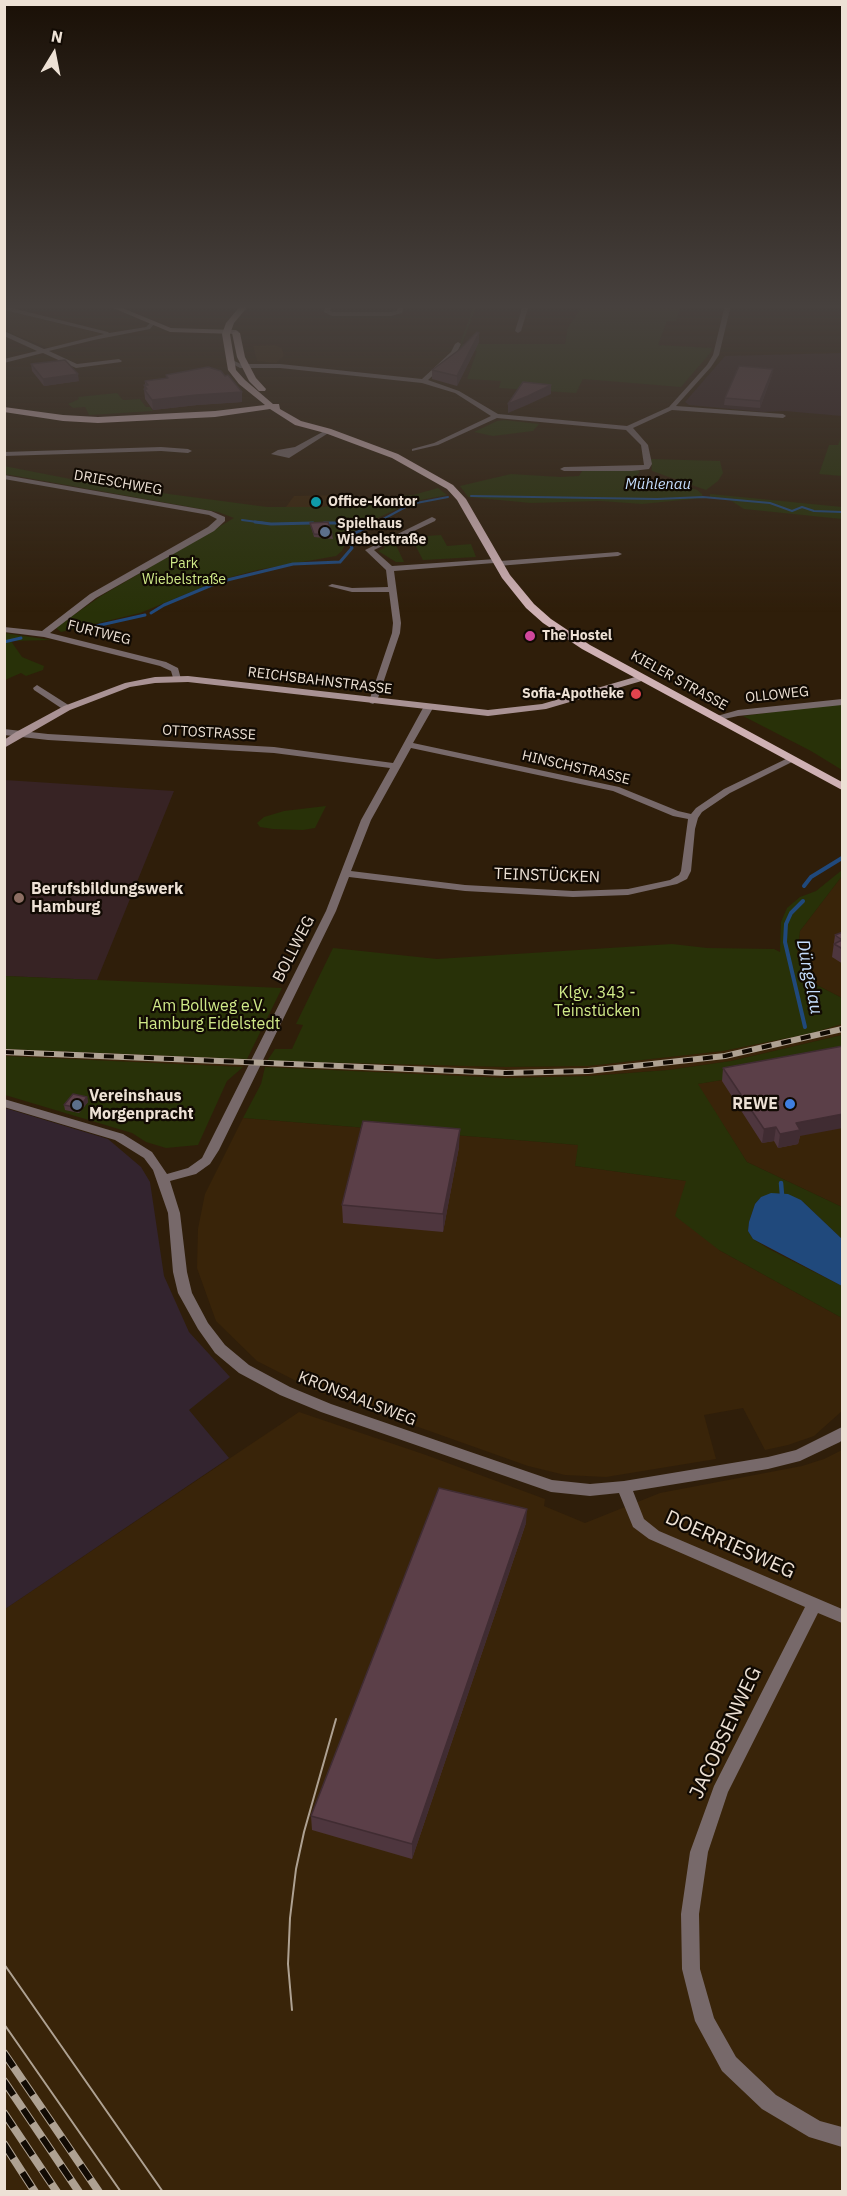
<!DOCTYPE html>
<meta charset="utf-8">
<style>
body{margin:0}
#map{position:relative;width:847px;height:2196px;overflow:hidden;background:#2f1e0a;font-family:"IBM Plex Sans",sans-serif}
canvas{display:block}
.frame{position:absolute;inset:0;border:6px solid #ede1d5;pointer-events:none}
.north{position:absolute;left:24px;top:24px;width:60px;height:60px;-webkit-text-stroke:4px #110a03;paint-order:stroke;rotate:10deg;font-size:16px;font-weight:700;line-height:24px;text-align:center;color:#ede1d5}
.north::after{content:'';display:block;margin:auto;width:21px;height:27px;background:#ede1d5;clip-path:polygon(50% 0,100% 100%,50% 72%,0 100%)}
</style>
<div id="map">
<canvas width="847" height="2196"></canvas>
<div class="frame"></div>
<div class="north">N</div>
</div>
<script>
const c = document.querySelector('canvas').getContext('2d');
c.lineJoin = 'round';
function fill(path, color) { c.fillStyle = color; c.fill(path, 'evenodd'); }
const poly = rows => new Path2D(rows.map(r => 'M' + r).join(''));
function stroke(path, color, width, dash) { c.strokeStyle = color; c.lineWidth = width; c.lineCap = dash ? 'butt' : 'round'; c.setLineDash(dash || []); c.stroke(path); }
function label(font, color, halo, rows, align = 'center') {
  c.font = font + ' "IBM Plex Sans",sans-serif'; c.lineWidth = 4.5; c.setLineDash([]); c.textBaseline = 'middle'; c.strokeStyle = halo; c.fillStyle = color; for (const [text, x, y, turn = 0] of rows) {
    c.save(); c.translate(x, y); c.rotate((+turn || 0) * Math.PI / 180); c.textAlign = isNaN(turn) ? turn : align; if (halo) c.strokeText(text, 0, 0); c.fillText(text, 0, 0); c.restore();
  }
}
fill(poly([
 [4,310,41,319,104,334,49,348,5,331],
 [274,345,282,348,284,356,276,363,257,361,253,346],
 [340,495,368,498,323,507,286,507,294,496],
 [842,876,842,998,811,982,797,956,800,931],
 [842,1024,842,1035,731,1061,668,1070,589,1076,506,1078,265,1067,267,1061,506,1067,588,1066,723,1051,812,1033],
 [5,1049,247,1059,243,1067,5,1056],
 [842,1051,842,1207,747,1162,697,1084,740,1077],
 [243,1118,579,1145,575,1166,687,1181,719,1250,842,1318,842,1411,814,1436,788,1445,765,1450,743,1408,704,1415,716,1459,606,1477,565,1475,528,1466,314,1390,257,1361,216,1321,197,1268,198,1229,205,1194],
 [299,1412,426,1455,545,1499,544,1506,585,1523,660,1493,802,1466,824,1459,842,1450,842,2191,5,2192,5,1609]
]), '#392409');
fill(poly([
 [5,1108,108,1139,141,1167,150,1182,164,1276,189,1332,230,1377,189,1410,229,1458,5,1609]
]), '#33242f');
fill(poly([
 [842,353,842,416,785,411,763,412,689,405,685,402,725,356],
 [5,780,174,791,97,980,5,976]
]), '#372324');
fill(poly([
 [474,305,477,305,462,344,565,344,568,327,582,307,681,305,676,321,667,321,658,345,712,348,711,352,681,387,583,379,576,393,499,388,501,381,467,379,477,351,459,350,462,344,460,343],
 [117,393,123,400,140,399,146,407,150,407,153,411,89,415,85,407,73,408,68,404,79,399,78,397],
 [505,420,539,424,533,431,493,436,474,432,497,421],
 [842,435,842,476,819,474,829,445,838,445],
 [651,459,720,461,723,473,718,481,706,490,652,471],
 [4,466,101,485,267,507,323,507,368,498,413,495,438,488,447,495,415,501,364,524,350,535,342,551,336,556,257,570,220,580,140,613,61,632,56,628,58,626,101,596,234,518,218,512,5,474],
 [638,470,640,472,625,488,650,491,673,482,697,490,702,494,703,498,642,504,600,501,531,503,468,497,460,486,511,474,560,477,579,476,582,471],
 [710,494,842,507,842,519,744,509,730,500,710,498],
 [405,535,412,537,441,535,447,546,471,544,476,557,423,560,413,541,395,543,404,562,396,562,378,551,385,548,383,545],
 [4,633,51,640,11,641,22,657,44,666,43,670,26,676,21,673,5,680],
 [842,703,842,770,811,751,743,716],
 [326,806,315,828,303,830,273,829,260,827,257,823,264,817,284,811],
 [842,870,842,876,800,931,797,956,811,982,842,998,842,1024,812,1033,723,1051,588,1066,506,1067,267,1061,275,1049,292,1049,303,1025,296,1024,333,948,437,959,672,944,707,948,774,949,780,952,781,922,787,908,800,897,816,891],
 [5,976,97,980,282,988,247,1059,5,1049],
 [842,1035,842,1051,740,1077,698,1084,747,1162,842,1207,842,1239,801,1200,781,1193,761,1197,755,1204,749,1222,748,1231,753,1239,769,1249,842,1286,842,1318,719,1250,675,1216,686,1181,575,1166,578,1145,243,1118,261,1084,265,1067,506,1078,589,1076,668,1070,731,1061],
 [5,1056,243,1067,227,1081,198,1145,166,1148,146,1142,132,1133,5,1095]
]), '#283108');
fill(poly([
 [771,1193,788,1194,801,1200,842,1239,842,1286,753,1239,748,1231,749,1222,755,1204,761,1197]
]), '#20497c');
stroke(poly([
 [471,496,657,499,703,497,770,503,792,511,802,507,814,511,842,512],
 [242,520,265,523],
 [303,523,313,523],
 [324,523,357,523],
 [366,523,377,523],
 [376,523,411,504,448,497]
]), '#20497c', 2);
stroke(poly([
 [255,522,271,524,313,523],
 [324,523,357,523],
 [366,523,377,523],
 [151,613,164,605,219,582,293,564,340,562,352,548,349,539,351,535,378,522],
 [78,630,145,615],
 [4,642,21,638]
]), '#20497c', 3);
stroke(poly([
 [804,886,811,877,842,858],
 [803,901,791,913,786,924,785,942,805,1027]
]), '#20497c', 4);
stroke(poly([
 [781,1183,782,1195]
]), '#20497c', 4.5);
fill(poly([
 [326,305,332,305,330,311,333,312,391,312,397,311,398,305,404,305,402,313,391,316,332,316,324,312,326,305],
 [523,305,529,305,521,331,518,333,515,331,523,305],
 [725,305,731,305,719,355,711,367,676,406,783,414,786,416,783,418,672,410,633,428,648,445,652,464,649,469,632,471,564,471,560,469,564,467,644,465,641,445,626,430,497,418,438,445,412,451,412,449,434,443,491,416,455,393,422,383,280,368,240,368,227,361,230,359,241,364,280,364,422,379,451,352,455,344,458,342,461,344,456,354,428,380,459,391,498,414,627,426,669,407,707,365,713,355,725,305],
 [811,305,818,305,815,307,811,305],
 [4,306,108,332,109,333,146,327,152,321,155,323,150,329,94,340,49,351,77,364,119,359,122,361,121,362,76,368,43,353,4,363,4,359,37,351,4,336,4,331,44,349,104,334,4,310,4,306],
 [328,429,331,431,330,432,289,458,271,454,278,450,295,447,328,429],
 [161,447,188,449,192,451,188,453,161,451,4,456,4,452,161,447],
 [4,475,211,511,225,517,225,521,214,531,96,598,50,633,166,662,178,668,181,679,180,681,174,681,171,671,160,666,44,637,4,632,4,627,42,631,90,594,208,527,217,519,209,515,4,479,4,475],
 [432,517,436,519,435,521,374,550,392,566,496,559,500,561,618,552,622,554,618,556,498,566,494,563,394,571,401,623,400,633,377,701,373,704,370,703,369,701,392,633,393,623,389,592,352,592,328,586,332,584,352,588,388,587,386,570,365,550,432,517],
 [37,685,70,706,70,710,64,710,34,690,33,688,37,685],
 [842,699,842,705,738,716,715,721,710,718,738,710,842,699],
 [428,705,433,708,413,743,619,787,678,811,691,814,696,808,724,789,788,758,794,758,796,760,730,793,702,812,698,818,695,829,691,871,687,879,677,884,628,895,573,897,465,891,349,877,336,911,219,1150,210,1164,196,1174,170,1181,180,1213,187,1272,192,1293,208,1323,225,1345,249,1365,290,1387,331,1404,552,1480,590,1484,624,1481,768,1457,796,1450,842,1427,842,1440,840,1442,800,1461,768,1469,633,1491,644,1519,659,1531,842,1609,842,1623,818,1613,728,1792,708,1852,699,1914,700,1969,714,2018,736,2057,776,2095,820,2121,842,2127,842,2147,809,2137,762,2109,722,2071,695,2021,682,1969,681,1914,690,1852,714,1786,805,1607,649,1539,633,1527,619,1493,590,1496,551,1492,321,1412,280,1395,239,1373,215,1353,198,1329,178,1293,173,1272,168,1213,153,1170,144,1158,115,1140,4,1107,4,1099,123,1134,152,1152,167,1174,188,1168,202,1158,326,911,361,820,390,768,274,753,48,740,4,735,4,729,48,734,274,747,393,763,423,708,428,705],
 [411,748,613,791,673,816,688,819,681,871,679,875,670,880,628,889,573,891,465,885,351,871,371,820,411,748]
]), '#77696a');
fill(poly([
 [106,305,115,305,171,328,236,330,239,332,236,334,170,332,106,305],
 [642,675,646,678,645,680,546,709,488,716,188,682,155,683,130,687,70,710,4,748,4,740,16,732,64,706,125,683,155,677,188,676,488,710,542,704,642,675]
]), '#a99294');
fill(poly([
 [241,305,249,305,234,323,230,334,236,370,245,380,273,404,279,404,280,409,301,421,331,429,398,454,453,485,466,499,510,575,534,604,551,619,590,645,842,782,842,790,582,649,543,623,526,608,502,578,457,500,447,489,392,458,325,433,295,425,270,409,215,417,98,423,63,421,4,412,4,407,63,415,98,417,215,411,265,405,239,384,228,370,222,334,226,323,241,305],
 [236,331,240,333,245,357,256,378,266,389,265,391,259,391,249,381,237,357,232,333,236,331]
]), '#cfb1b4');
stroke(poly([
 [4,1964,163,2192],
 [292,2010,288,1964,290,1918,296,1869,304,1832,336,1719],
 [4,2024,121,2192]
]), '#aea192', 2);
const railFar1 = poly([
 [4,1052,506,1073,588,1071,725,1056,842,1029]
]);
const rail = poly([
 [4,2053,99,2192],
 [4,2081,79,2192],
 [4,2113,57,2192],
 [4,2144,35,2192]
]);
stroke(railFar1, '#aea192', 6);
stroke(rail, '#aea192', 8);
stroke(railFar1, '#110a03', 4, [10]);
stroke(rail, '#110a03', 6, [17]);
fill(poly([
 [479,342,457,386,432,379,432,370,459,350],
 [31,364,79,381,44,386,32,371],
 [773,369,772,375,760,408,724,405,725,398],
 [166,375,225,376,242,392,242,402,197,405,153,410,145,399,144,389,145,385,145,381,167,378],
 [310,523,332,535,333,539,314,537],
 [843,932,843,964,832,957,835,935],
 [723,1068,800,1136,798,1144,778,1148,774,1141,762,1143,722,1081],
 [87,1097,88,1102,79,1113,65,1110,64,1105],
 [459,1147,443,1232,343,1223,342,1205],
 [526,1523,412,1859,312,1830,311,1816]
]), '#4e363e');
fill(poly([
 [479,333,479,342,457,386,457,376],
 [773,369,772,375,760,408,760,401],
 [78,374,79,381,44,386,43,379],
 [551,385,551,394,527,405,508,413,508,404],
 [242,392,242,402,197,405,153,410,152,400,196,395],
 [87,1097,88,1102,79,1113,79,1108],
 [843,1114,843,1128,800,1136,798,1144,778,1148,780,1134,796,1123],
 [776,1127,774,1141,762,1143,764,1129],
 [460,1129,459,1147,443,1232,443,1214],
 [527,1509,526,1523,412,1859,412,1844]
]), '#402c32');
const building = poly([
 [477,332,479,333,457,376,432,370,459,350,477,332],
 [65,360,78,374,43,379,31,364,65,360],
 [739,366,773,369,760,401,725,398,739,366],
 [208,367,221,371,225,376,228,375,242,392,196,395,152,400,144,389,147,389,144,385,148,385,145,381,168,378,166,375,208,367],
 [523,382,551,385,528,396,508,404,523,382],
 [328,522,332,535,314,534,310,523,328,522],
 [843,932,843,949,834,944,842,940,835,935,843,932],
 [843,1046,843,1114,796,1123,800,1130,780,1134,776,1127,764,1129,723,1068,843,1046],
 [73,1094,87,1097,79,1108,64,1105,73,1094],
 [363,1121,460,1129,443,1214,342,1205,363,1121],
 [439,1488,527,1509,412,1844,311,1816,439,1488]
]);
fill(building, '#5b3f48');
stroke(building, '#402c32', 1.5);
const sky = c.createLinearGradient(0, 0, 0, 613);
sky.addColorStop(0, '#1a1006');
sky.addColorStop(0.5, '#47413e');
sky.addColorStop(1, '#47413e00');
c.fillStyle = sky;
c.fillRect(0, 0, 847, 613);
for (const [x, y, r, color] of [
 [316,502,6,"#0f9aa8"],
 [325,532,6,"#5c6f8a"],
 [530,636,6,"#d1479c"],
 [636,694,6,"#e0444e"],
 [19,898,6,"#8d6e63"],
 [790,1104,6,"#3f7fe0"],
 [77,1105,6,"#5c6f8a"]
]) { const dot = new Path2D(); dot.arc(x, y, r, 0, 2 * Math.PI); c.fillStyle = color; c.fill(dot); stroke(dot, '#110a03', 2); }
label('14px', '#ede1d5', '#110a03', [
 ["DRIESCHWEG",118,483,10],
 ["FURTWEG",99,633,14],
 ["REICHSBAHNSTRASSE",320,681,7],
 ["KIELER STRASSE",679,681,29],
 ["OLLOWEG",777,695,-6],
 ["OTTOSTRASSE",209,733,3],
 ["HINSCHSTRASSE",576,768,13]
]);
label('bold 14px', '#ede1d5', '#110a03', [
 ["Office-Kontor",328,502],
 ["Spielhaus",337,524],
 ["Wiebelstraße",337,540],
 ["The Hostel",542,636],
 ["Sofia-Apotheke",624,694,"right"]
], 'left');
label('14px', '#d0ea88', '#110a03', [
 ["Park",184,564],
 ["Wiebelstraße",184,580]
]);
label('italic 15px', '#c5ddfd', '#110a03', [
 ["Mühlenau",658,485]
]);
label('16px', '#ede1d5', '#110a03', [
 ["TEINSTÜCKEN",547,876,2],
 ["BOLLWEG",294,949,-63],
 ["KRONSAALSWEG",357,1399,21]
]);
label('bold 16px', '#ede1d5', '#110a03', [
 ["Berufsbildungswerk",31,889],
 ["Hamburg",31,907],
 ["Vereinshaus",89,1096],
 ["Morgenpracht",89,1114],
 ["REWE",778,1104,"right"]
], 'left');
label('16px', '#d0ea88', '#110a03', [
 ["Klgv. 343 -",597,993],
 ["Teinstücken",597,1011],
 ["Am Bollweg e.V.",209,1006],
 ["Hamburg Eidelstedt",209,1024]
]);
label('italic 18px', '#c5ddfd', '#110a03', [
 ["Düngelau",809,977,79]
]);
label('20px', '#ede1d5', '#110a03', [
 ["DOERRIESWEG",730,1545,24],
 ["JACOBSENWEG",726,1733,-65]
]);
</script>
